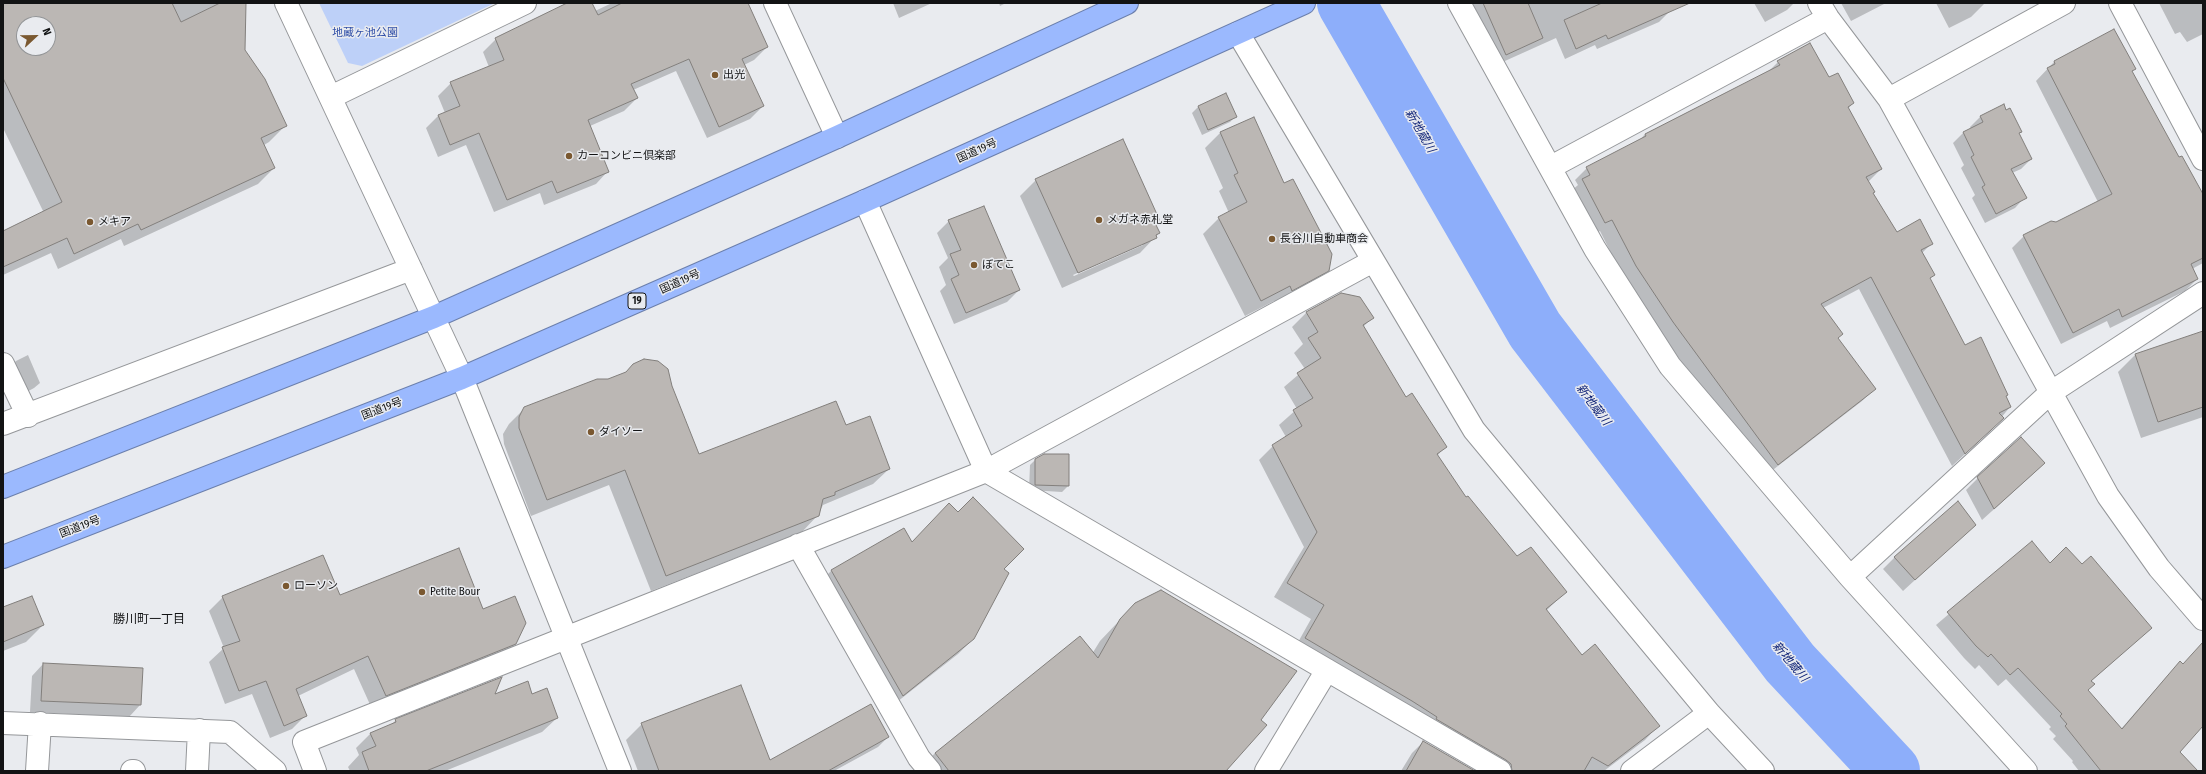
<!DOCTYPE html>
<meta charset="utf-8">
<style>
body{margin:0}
#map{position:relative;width:2206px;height:774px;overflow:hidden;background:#e9ebef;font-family:"Fira Sans Condensed",sans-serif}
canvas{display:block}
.frame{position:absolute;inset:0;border:4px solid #121314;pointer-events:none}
.north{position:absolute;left:16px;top:16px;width:40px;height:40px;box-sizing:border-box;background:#e9ebef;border:1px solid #939597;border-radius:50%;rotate:68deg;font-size:11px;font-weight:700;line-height:16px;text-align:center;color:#121314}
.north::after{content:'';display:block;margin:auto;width:14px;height:18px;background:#7a5830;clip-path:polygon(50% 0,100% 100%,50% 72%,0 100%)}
</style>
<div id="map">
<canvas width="2206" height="774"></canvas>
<div class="frame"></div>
<div class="north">N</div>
</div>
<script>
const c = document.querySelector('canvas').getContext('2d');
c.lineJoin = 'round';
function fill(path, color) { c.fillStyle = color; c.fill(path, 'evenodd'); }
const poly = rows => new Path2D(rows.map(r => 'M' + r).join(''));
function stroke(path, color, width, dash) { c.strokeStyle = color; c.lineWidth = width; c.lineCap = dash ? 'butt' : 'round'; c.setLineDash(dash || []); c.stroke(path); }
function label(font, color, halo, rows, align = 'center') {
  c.font = font + ' "Fira Sans Condensed","Noto Sans JP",sans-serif'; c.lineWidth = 3; c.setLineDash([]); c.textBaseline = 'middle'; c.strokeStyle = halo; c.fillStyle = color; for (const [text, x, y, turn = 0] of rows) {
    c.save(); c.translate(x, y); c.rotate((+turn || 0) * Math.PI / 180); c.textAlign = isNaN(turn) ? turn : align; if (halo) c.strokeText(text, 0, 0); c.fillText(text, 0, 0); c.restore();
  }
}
fill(poly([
 [319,3,495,3,362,66,348,63]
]), '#bdd0f8');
fill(poly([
 [3,3,240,3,244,50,285,126,269,142,264,145,274,168,258,184,124,246,121,239,58,269,51,253,3,275,3,232,44,213,3,128],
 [24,24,48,24,48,48,24,48],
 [571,3,591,3,595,11,612,3,747,3,767,47,754,60,744,65,763,106,750,119,707,138,676,71,633,90,637,98,624,111,590,126,608,171,596,184,544,205,540,193,494,212,466,145,438,157,426,128,438,116,445,113,438,96,451,83,489,67,483,52,496,39],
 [893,3,932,3,899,18],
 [999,3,1006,3,1000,6],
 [1466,3,1666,3,1670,11,1659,22,1597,49,1595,45,1565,59,1556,38,1496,65],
 [1754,3,1794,3,1787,10,1765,22],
 [1841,3,1886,3,1851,21],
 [1936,3,1983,3,1984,4,1971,17,1949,28],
 [2159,3,2203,3,2203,34,2187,42,2180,32,2175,34],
 [2114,31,2134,69,2132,72,2178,158,2203,198,2203,263,2192,269,2197,279,2185,291,2110,328,2107,321,2061,344,2012,248,2024,236,2056,223,2098,202,2036,81,2054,62],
 [1778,62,1829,79,1853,103,1848,109,1881,169,1868,182,1872,193,1896,233,1932,243,1922,253,1934,275,1929,279,1965,346,2005,396,2010,407,1990,431,1952,466,1859,289,1823,308,1837,338,1874,389,1862,401,1765,476,1661,334,1624,279,1600,231,1593,235,1570,192,1578,185,1575,180,1587,168,1640,140,1645,134,1768,72],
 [1225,94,1236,116,1230,122,1202,135,1192,113,1198,107],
 [2003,106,2021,131,2018,134,2031,159,2021,169,2012,173,2025,197,2015,208,1985,223,1972,198,1975,195,1961,168,1964,165,1953,143,1963,133,1971,129,1970,127,1980,117],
 [1254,118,1284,184,1328,270,1313,286,1277,305,1274,301,1245,316,1203,234,1219,218,1229,213,1219,191,1223,188,1205,148,1220,133],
 [1036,180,1159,221,1155,225,1159,233,1140,253,1062,288,1020,196],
 [1143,243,1143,245,1074,276,1073,275],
 [949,221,1019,290,1007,302,954,324,940,291,946,285,939,267,948,258,937,233],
 [1341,294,1372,318,1363,327,1406,399,1445,447,1437,456,1465,499,1517,558,1566,591,1546,611,1582,656,1659,725,1645,740,1604,771,1521,771,1497,757,1422,733,1431,717,1420,729,1292,653,1311,619,1274,597,1304,547,1259,460,1273,446,1286,437,1279,425,1297,409,1284,387,1305,369,1294,353,1303,344,1292,327,1306,313],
 [2203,332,2203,417,2141,438,2118,372,2135,355],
 [28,355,40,383,34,388,23,394,10,367,16,361],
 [671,387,698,456,845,426,889,469,873,484,823,505,818,515,802,532,651,591,609,485,531,516,504,444,503,434,509,424,525,408],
 [1068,455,1068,486,1062,492,1029,490,1030,465,1036,459],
 [2044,463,2032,475,1982,520,1966,490,1978,478],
 [1975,525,1903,591,1883,569,1895,557],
 [903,529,911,543,1003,569,973,639,958,654,888,709,817,585,831,571],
 [2032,543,2050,565,2082,566,2151,628,2091,681,2086,690,2121,729,2168,675,2183,665,2203,668,2203,724,2179,752,2197,771,2079,771,2072,762,2073,761,2053,739,2056,736,2049,729,2051,727,2006,679,1998,686,1979,665,1975,669,1964,658,1936,625],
 [339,596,483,610,516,644,502,658,372,709,354,669,298,696,306,715,292,729,270,738,252,694,225,704,209,662,224,648,209,611,223,597],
 [1136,603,1225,771,918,771,935,753,1080,638,1092,654,1100,641],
 [3,608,43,625,26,642,3,651],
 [43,664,140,705,129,717,30,712,32,676],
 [532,695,557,718,542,732,445,771,350,771,348,767,359,755,356,748,371,733,390,726,396,720,493,696],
 [642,724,773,771,638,771,626,740],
 [888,737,878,747,834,771,809,771],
 [1423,742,1473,771,1401,771,1412,753]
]), '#0003');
stroke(poly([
 [1346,3,1535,330,1790,663,1891,771]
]), '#8daefa', 58);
const building = poly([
 [3,3,172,3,181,22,220,3,246,3,245,50,265,79,287,126,261,138,275,168,141,230,138,224,74,254,67,238,3,267,3,231,62,202,3,78,3,3],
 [24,24,48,24,48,48,24,48,24,24],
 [567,3,592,3,598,15,622,3,748,3,768,47,742,59,764,106,719,127,689,59,631,84,638,98,588,120,609,172,557,193,552,181,507,200,479,133,450,145,438,115,460,106,450,82,504,60,495,38,567,3],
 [1483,3,1528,3,1543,38,1506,55,1483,3],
 [1602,3,1690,3,1608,39,1606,35,1576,49,1564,20,1602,3],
 [2114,29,2136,69,2132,71,2179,157,2182,156,2203,194,2203,258,2191,264,2198,279,2122,317,2119,309,2073,333,2023,235,2051,221,2056,222,2112,194,2047,68,2055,64,2054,61,2114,29],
 [1810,43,1829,77,1838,73,1854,103,1848,107,1882,169,1866,177,1875,192,1873,193,1897,232,1920,219,1933,244,1921,250,1935,275,1930,278,1965,345,1981,337,2008,395,2006,396,2011,407,1999,413,2004,418,1965,454,1871,277,1821,304,1843,334,1838,338,1876,389,1778,465,1673,322,1636,266,1612,220,1605,223,1582,179,1590,175,1586,167,1646,136,1645,134,1780,65,1777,61,1810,43],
 [1226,93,1237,117,1208,130,1198,106,1226,93],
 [2004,104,2006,110,2010,108,2022,132,2019,133,2032,159,2011,169,2027,198,1996,214,1982,187,1985,185,1971,157,1974,155,1963,132,1983,122,1980,116,2004,104],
 [1254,117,1284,183,1293,179,1332,254,1329,271,1292,291,1290,286,1261,301,1218,217,1247,202,1234,175,1238,173,1220,132,1254,117],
 [1123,139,1160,221,1155,223,1160,233,1156,235,1157,238,1078,273,1035,179,1123,139],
 [984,206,1020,290,966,313,951,279,959,275,950,254,961,250,948,220,984,206],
 [1341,293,1360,297,1374,318,1363,325,1406,397,1412,393,1447,447,1437,454,1466,497,1468,496,1517,556,1531,547,1567,592,1546,609,1582,655,1595,644,1660,726,1608,766,1592,757,1584,771,1512,771,1511,764,1506,760,1436,719,1437,717,1412,701,1305,638,1324,605,1287,583,1317,532,1272,445,1302,426,1293,410,1313,398,1297,373,1321,358,1308,338,1318,332,1306,312,1341,293],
 [2203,331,2203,407,2158,422,2135,354,2203,331],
 [644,359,658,361,668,369,672,386,699,454,836,401,846,425,870,416,890,469,835,492,835,495,823,499,819,516,666,576,625,470,547,500,519,428,519,417,524,407,597,379,608,379,626,372,633,364,644,359],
 [2021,437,2045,463,1994,509,1977,477,2021,437],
 [1044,454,1069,454,1069,486,1035,485,1035,459,1044,454],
 [973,497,1024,549,1004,569,1009,573,974,639,903,696,831,570,904,528,912,542,949,503,958,512,973,497],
 [1958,501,1976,525,1915,580,1894,557,1958,501],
 [2032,541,2050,563,2066,547,2082,564,2091,556,2152,628,2091,681,2095,684,2088,690,2122,729,2180,661,2183,664,2203,642,2203,726,2180,752,2198,771,2101,771,2065,726,2067,724,2060,716,2062,714,2018,668,2010,675,1991,654,1988,657,1976,646,1947,612,2032,541],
 [459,548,483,609,515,596,526,623,516,644,386,696,368,656,296,689,307,716,284,726,266,681,239,691,222,647,240,641,222,596,323,555,340,595,459,548],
 [1161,590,1297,671,1261,720,1267,725,1226,771,949,771,935,753,1080,636,1098,658,1120,619,1135,603,1161,590],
 [32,596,44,625,3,642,3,607,32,596],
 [43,663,143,668,141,705,41,701,43,663],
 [502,677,495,694,528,681,532,694,547,688,558,718,426,771,369,771,362,752,376,746,370,733,396,722,395,719,502,677],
 [741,685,770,760,871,704,889,737,828,771,659,771,641,723,741,685],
 [1423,741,1475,771,1406,771,1423,741]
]);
fill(building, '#bbb7b4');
stroke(building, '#827f7c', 1);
const minor = poly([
 [286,3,462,378,620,771],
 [775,3,837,137],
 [1459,3,1595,249,1670,366,1850,577,2026,771],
 [1819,3,1828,18,1889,99,2108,496,2159,568,2203,619],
 [2120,3,2203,159],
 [1238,33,1474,430,1709,713,1763,771],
 [331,97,525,3],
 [1889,99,2064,3],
 [1551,167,1828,18],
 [865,201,986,471,1500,771],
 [3,364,28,416],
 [3,424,411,269],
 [798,545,919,758,930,771],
 [1850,577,2050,393,2203,293],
 [3,723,230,732,275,771],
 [37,771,40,723],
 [132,771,134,771],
 [197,771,199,730],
 [315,771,304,742,986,471,1373,261],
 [1266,771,1327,670],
 [1632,771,1709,713]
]);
const highway = poly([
 [3,487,434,317,837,137,1127,3],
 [3,557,462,378,865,201,1304,3]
]);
stroke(minor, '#95979a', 24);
stroke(highway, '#6b7fac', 24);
stroke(minor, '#fff', 22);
stroke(highway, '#9bb9fe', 22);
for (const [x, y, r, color] of [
 [715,75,4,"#7a5830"],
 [569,156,4,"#7a5830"],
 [1099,220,4,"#7a5830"],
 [90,222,4,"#7a5830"],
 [1272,239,4,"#7a5830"],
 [974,265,4,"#7a5830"],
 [591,432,4,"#7a5830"],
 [286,586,4,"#7a5830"],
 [422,592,4,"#7a5830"]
]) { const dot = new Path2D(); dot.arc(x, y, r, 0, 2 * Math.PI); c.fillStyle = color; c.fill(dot); stroke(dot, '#e9ebef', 1.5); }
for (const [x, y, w] of [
 [637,301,18]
]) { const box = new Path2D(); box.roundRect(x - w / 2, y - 8, w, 16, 3); c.fillStyle = '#e9ebef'; c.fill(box); stroke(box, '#121314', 1); }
label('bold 10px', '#121314', null, [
 ["19",637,301]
]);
label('11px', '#304fa8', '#e9ebef', [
 ["地蔵ヶ池公園",365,33]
]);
label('11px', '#121314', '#e9ebef', [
 ["出光",723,75],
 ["カーコンビニ倶楽部",577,156],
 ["メガネ赤札堂",1107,220],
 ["メキア",98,222],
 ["長谷川自動車商会",1280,239],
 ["ぼてこ",982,265],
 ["ダイソー",599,432],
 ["ローソン",294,586],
 ["Petite Bour",430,592]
], 'left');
label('11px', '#121314', '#e9ebef', [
 ["国道19号",977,151,-24],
 ["国道19号",680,282,-24],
 ["国道19号",382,409,-21],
 ["国道19号",80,527,-21]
]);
label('italic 12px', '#0b1f75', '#e9ebef', [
 ["新地蔵川",1420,131,60],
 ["新地蔵川",1593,405,53],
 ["新地蔵川",1790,662,50]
]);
label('12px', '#121314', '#e9ebef', [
 ["勝川町一丁目",149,620]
]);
</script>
